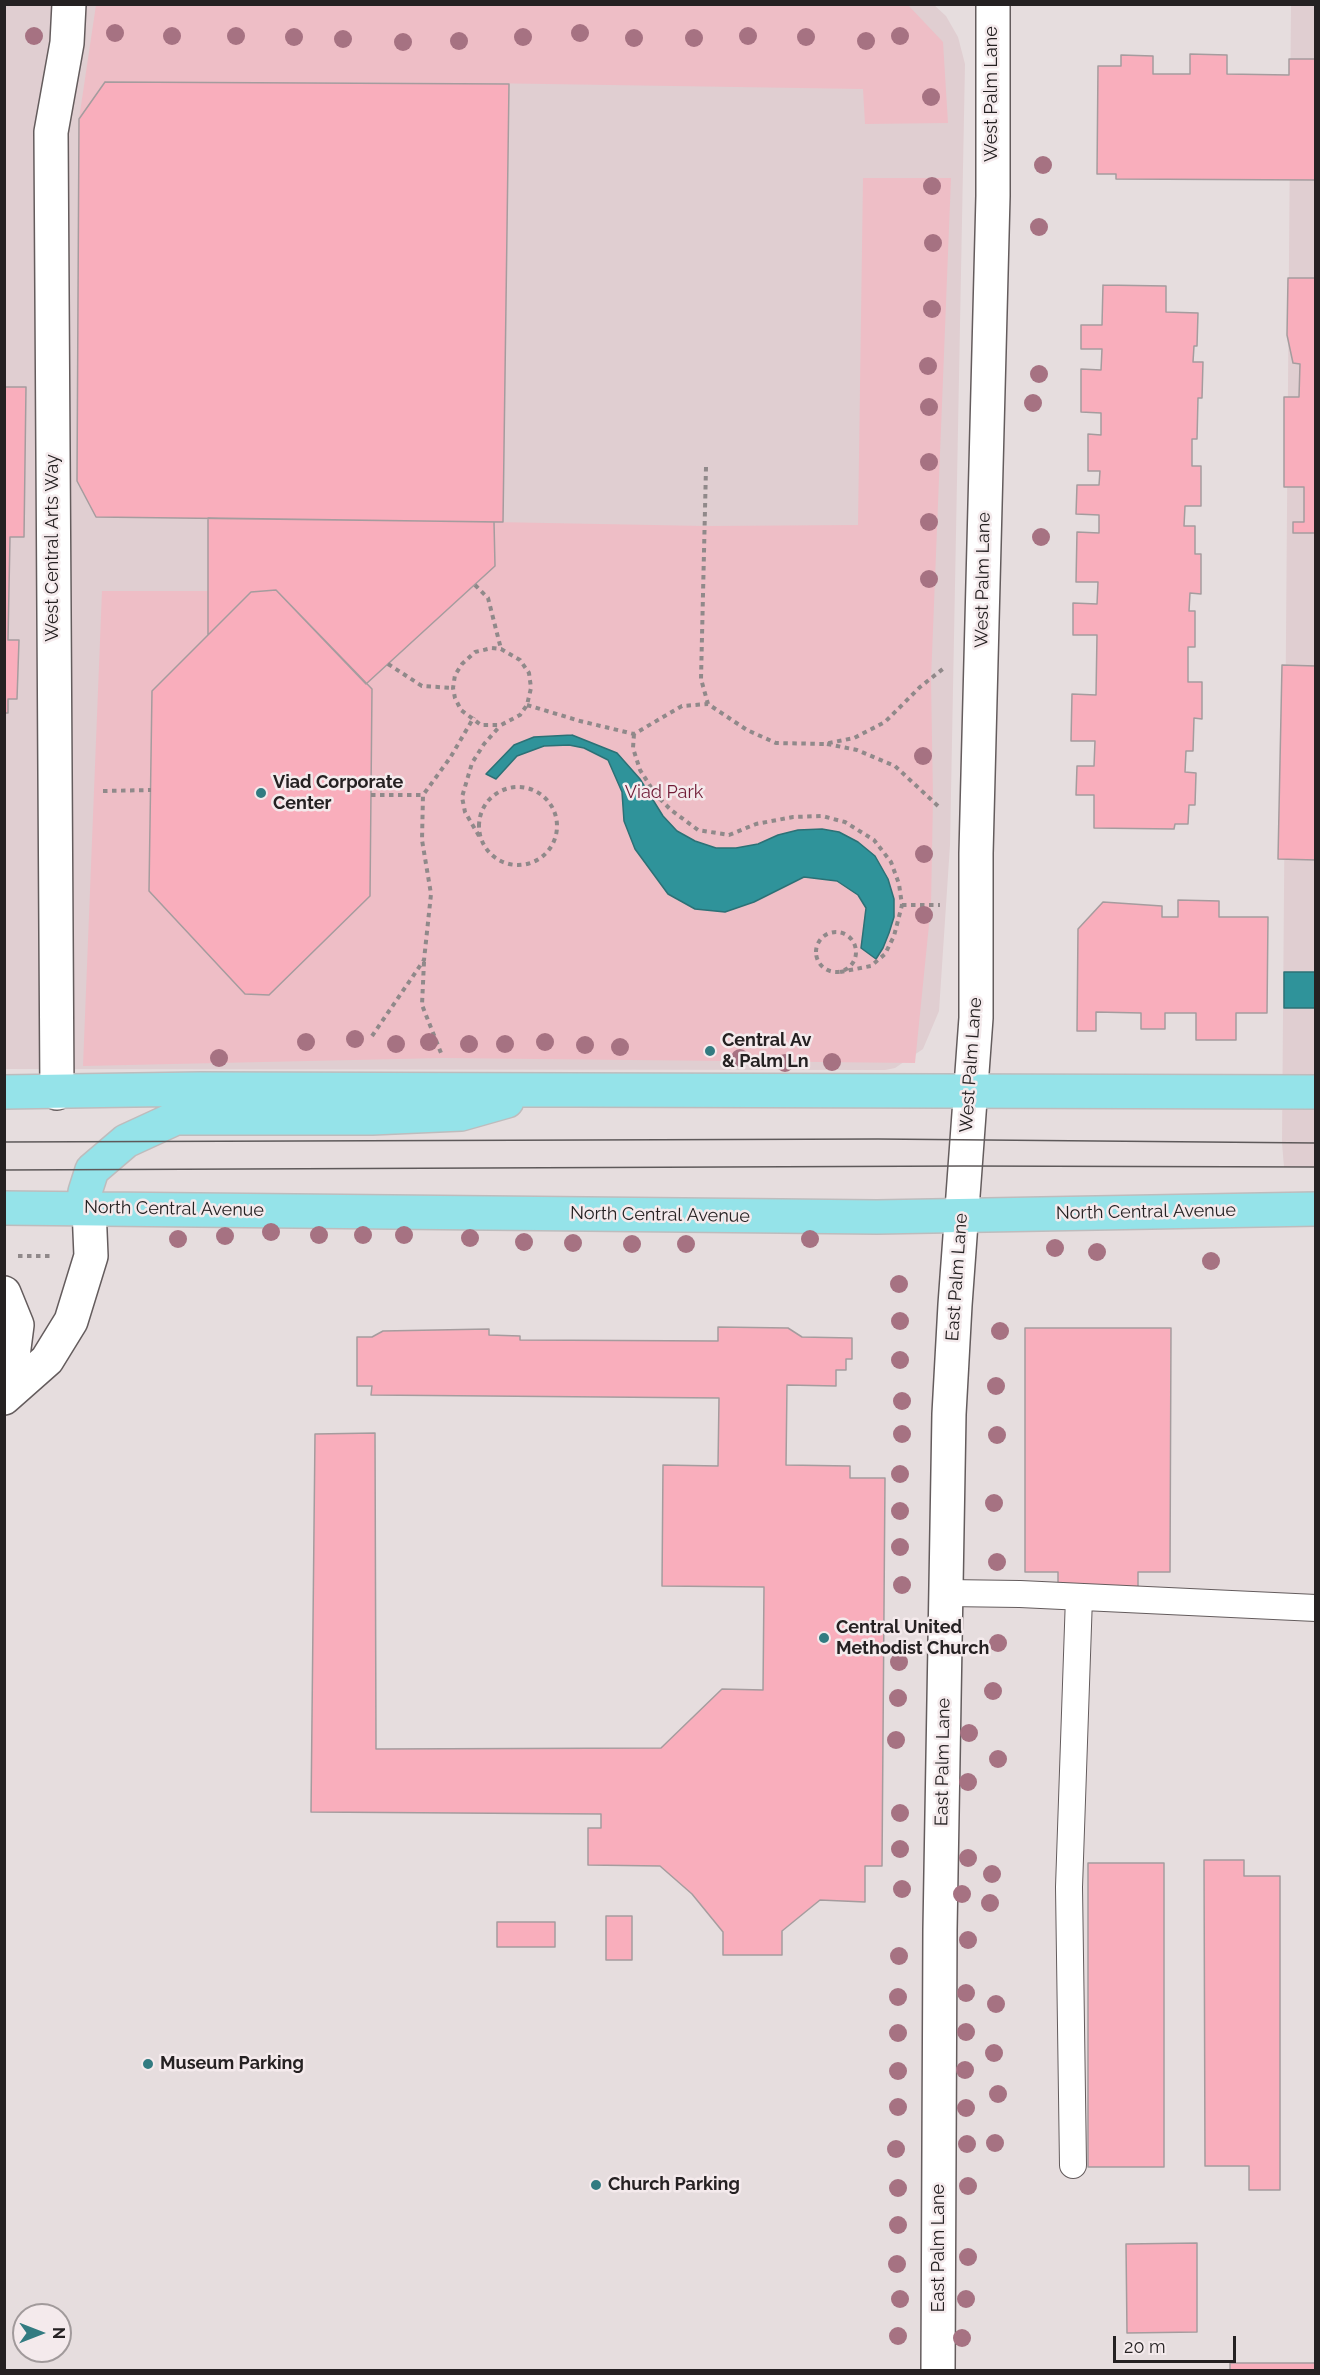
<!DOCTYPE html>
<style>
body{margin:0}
#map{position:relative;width:1320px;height:2375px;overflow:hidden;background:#e6ddde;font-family:Raleway,sans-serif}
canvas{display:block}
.frame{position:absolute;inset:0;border:6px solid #252122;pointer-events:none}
.north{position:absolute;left:12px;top:2303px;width:60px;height:60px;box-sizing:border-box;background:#f4eaec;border:2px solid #a19a9b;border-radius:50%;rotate:90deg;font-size:16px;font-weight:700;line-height:24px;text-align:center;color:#252122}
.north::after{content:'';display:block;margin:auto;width:21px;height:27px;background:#327b81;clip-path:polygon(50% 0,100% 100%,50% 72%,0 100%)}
.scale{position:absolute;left:1113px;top:2336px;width:123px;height:27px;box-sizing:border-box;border:3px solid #252122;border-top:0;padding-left:8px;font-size:18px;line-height:21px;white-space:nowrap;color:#252122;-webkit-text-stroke:4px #f4eaec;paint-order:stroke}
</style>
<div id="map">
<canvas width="1320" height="2375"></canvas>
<div class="frame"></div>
<div class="north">N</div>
<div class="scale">20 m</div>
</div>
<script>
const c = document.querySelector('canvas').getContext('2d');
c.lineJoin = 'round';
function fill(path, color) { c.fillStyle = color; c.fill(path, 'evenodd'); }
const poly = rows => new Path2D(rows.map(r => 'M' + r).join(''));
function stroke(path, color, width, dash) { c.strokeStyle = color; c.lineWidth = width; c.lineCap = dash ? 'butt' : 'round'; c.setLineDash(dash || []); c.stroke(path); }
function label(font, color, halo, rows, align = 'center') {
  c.font = font + ' Raleway,sans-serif'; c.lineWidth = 5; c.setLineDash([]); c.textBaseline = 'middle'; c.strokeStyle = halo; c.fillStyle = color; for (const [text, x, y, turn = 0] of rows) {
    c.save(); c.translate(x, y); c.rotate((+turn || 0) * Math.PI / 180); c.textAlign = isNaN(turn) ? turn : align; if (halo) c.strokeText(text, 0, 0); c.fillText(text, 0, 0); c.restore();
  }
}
fill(poly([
 [933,4,946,16,958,37,965,64,950,845,939,1011,923,1049,895,1068,885,1070,5,1069,4,5],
 [1315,4,1316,1167,1284,1167,1282,1143,1291,5]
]), '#e0ced1');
fill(poly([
 [907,4,943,42,948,123,865,124,863,89,482,83,105,82,79,119,96,5],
 [863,178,951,178,931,679,933,799,931,905,915,1063,443,1058,83,1066,102,591,208,591,208,635,151,790,149,891,245,994,370,896,372,689,366,684,495,566,494,522,705,526,858,525]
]), '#eebec6');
const water = poly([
 [572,735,617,753,640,779,663,816,677,831,695,841,716,848,736,848,758,844,778,835,798,830,822,829,839,832,858,842,875,856,888,879,894,899,894,917,889,933,883,948,876,959,861,948,866,908,858,895,837,881,804,877,754,902,725,912,695,909,668,894,635,849,624,821,622,792,608,760,584,748,569,745,544,746,517,756,496,779,486,774,514,745,534,737,572,735],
 [1284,972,1315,972,1315,1008,1284,1008,1284,972]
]);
fill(water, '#2f939a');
stroke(water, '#2c7176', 1.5);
const building = poly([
 [1190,54,1227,55,1227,74,1289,75,1289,59,1316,59,1316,180,1116,179,1116,174,1097,174,1098,66,1121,66,1121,55,1153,56,1153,74,1190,74,1190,54],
 [105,82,509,84,503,522,96,517,77,481,79,119,105,82],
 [1288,278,1316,278,1315,533,1293,533,1293,522,1304,522,1304,487,1284,487,1284,397,1299,397,1300,364,1293,363,1287,335,1288,278],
 [1103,285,1166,286,1166,312,1198,313,1197,346,1194,346,1193,362,1203,362,1202,398,1198,398,1197,439,1192,439,1192,466,1201,466,1201,506,1185,506,1184,526,1195,526,1195,554,1201,554,1201,594,1190,593,1189,611,1195,611,1195,647,1188,647,1188,682,1202,682,1202,719,1194,718,1193,751,1186,751,1185,772,1196,773,1195,805,1189,805,1188,824,1175,824,1174,829,1094,828,1094,795,1076,795,1077,766,1094,766,1095,741,1071,741,1072,694,1096,695,1097,635,1073,635,1073,603,1097,604,1098,582,1076,582,1077,532,1099,533,1099,515,1076,514,1077,485,1099,485,1100,471,1088,471,1088,434,1101,435,1101,413,1081,412,1081,369,1101,370,1102,349,1081,349,1081,325,1102,325,1103,285],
 [4,387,26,387,24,537,10,537,8,640,19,640,17,699,8,699,8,713,4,713,4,387],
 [208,518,494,522,495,566,366,684,276,590,251,592,208,635,208,518],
 [276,590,372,689,370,896,269,995,245,994,149,891,152,691,251,592,276,590],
 [1282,665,1316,666,1316,860,1278,859,1282,665],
 [1178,900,1219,901,1219,917,1268,917,1267,1013,1236,1013,1236,1040,1196,1040,1196,1013,1165,1013,1165,1029,1141,1029,1141,1013,1096,1012,1096,1031,1077,1031,1078,929,1103,902,1162,906,1162,917,1178,917,1178,900],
 [718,1327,788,1328,802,1337,852,1338,852,1359,846,1359,846,1370,836,1370,836,1386,787,1385,786,1465,850,1466,850,1478,885,1478,882,1866,865,1866,865,1902,820,1900,782,1931,782,1955,723,1955,723,1932,692,1894,660,1866,588,1865,588,1828,601,1828,601,1814,311,1812,315,1434,375,1433,376,1749,661,1748,722,1689,763,1690,764,1587,662,1586,663,1465,718,1466,719,1398,371,1395,372,1386,357,1386,357,1337,372,1337,383,1331,489,1329,489,1335,520,1336,520,1340,718,1341,718,1327],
 [1025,1328,1171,1328,1170,1572,1138,1572,1138,1590,1058,1590,1058,1572,1025,1572,1025,1328],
 [1204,1860,1244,1860,1244,1876,1280,1876,1280,2190,1249,2190,1249,2166,1205,2166,1204,1860],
 [1088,1863,1164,1863,1164,2167,1088,2167,1088,1863],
 [1315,1911,1316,1911,1316,2170,1315,2170,1315,1911],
 [606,1916,632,1916,632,1960,606,1960,606,1916],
 [497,1922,555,1922,555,1947,497,1947,497,1922],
 [1197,2243,1197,2332,1127,2333,1126,2244,1197,2243],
 [1230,2363,1316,2363,1316,2370,1230,2370,1230,2363]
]);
fill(building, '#f9aebc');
stroke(building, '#a59c9e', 1.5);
const lane = poly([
 [946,1593,1020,1594,1316,1608],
 [1073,2165,1069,1887,1079,1597]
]);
const street = poly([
 [57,1093,51,132,67,43,69,4],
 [4,1293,17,1325,13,1356,4,1378],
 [4,1398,47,1360,71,1321,91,1256,89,1208],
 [938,2370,940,1929,949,1414,955,1305,976,1018,976,853,993,196,993,4]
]);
const primary = poly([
 [4,1092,200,1089,1316,1092],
 [4,1208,877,1217,1316,1209],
 [89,1208,85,1192,92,1170,126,1141,176,1118,372,1118,461,1114,507,1101]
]);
stroke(lane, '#645c5d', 28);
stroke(street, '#645c5d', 36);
stroke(primary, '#bebcbd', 36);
stroke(poly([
 [706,467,701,679,708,704,747,730,776,743,824,744,854,738,885,722,920,687,944,668],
 [475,585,488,598,501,649],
 [492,648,501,649,520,660,529,673,531,688,527,705,520,715,501,725,481,725,461,710,455,698,453,688,455,675,462,664,475,652,492,648],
 [388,664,422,686,453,688],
 [527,705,580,721,634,734,682,706,708,704],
 [634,734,633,748,640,770,656,795,671,810,698,830,729,835,756,824,793,817,822,816,845,822,874,840,891,862,899,884,902,905,894,936,885,954,871,966,840,972],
 [827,744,857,750,895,766,938,806],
 '479 826a39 39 0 1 1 78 0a39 39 0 1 1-78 0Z',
 [103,791,151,790],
 [371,795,423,795],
 [479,836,465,812,462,797,472,763,484,744,500,726],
 [902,905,940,905],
 '816 952a20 20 0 1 1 40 0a20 20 0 1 1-40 0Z',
 [424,962,422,1005,441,1053],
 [372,1036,424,960,431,894,422,840,423,795,450,758,474,717],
 [18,1256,53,1256]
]), '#90898a', 4, [4.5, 4.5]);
stroke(lane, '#fff', 26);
stroke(street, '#fff', 33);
stroke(primary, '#95e3e9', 33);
stroke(poly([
 [4,1142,878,1139,1316,1143],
 [4,1170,964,1166,1316,1167]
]), '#5e595a', 1.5);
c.fillStyle = '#a67282';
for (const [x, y] of [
 [115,33],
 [580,33],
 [34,36],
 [172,36],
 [236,36],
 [748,36],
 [900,36],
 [294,37],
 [523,37],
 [806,37],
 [634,38],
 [694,38],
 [343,39],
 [459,41],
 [866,41],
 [403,42],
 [931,97],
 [1043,165],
 [932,186],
 [1039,227],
 [933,243],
 [932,309],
 [928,366],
 [1039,374],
 [1033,403],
 [929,407],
 [929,462],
 [929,522],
 [1041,537],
 [929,579],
 [923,756],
 [924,854],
 [924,915],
 [355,1039],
 [306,1042],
 [429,1042],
 [545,1042],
 [396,1044],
 [469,1044],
 [505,1044],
 [585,1045],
 [620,1047],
 [219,1058],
 [740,1058],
 [832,1062],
 [785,1063],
 [271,1232],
 [319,1235],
 [363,1235],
 [404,1235],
 [225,1236],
 [470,1238],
 [178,1239],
 [810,1239],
 [524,1242],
 [573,1243],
 [632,1244],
 [686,1244],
 [1055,1248],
 [1097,1252],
 [1211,1261],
 [899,1284],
 [900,1321],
 [1000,1331],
 [900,1360],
 [996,1386],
 [902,1401],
 [902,1434],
 [997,1435],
 [900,1474],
 [994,1503],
 [900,1511],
 [900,1547],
 [997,1562],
 [902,1585],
 [998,1643],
 [899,1662],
 [993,1691],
 [898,1698],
 [969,1733],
 [896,1740],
 [998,1759],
 [968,1782],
 [900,1813],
 [900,1849],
 [968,1858],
 [992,1874],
 [902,1889],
 [962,1894],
 [990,1903],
 [968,1940],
 [899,1956],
 [966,1993],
 [898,1997],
 [996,2004],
 [966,2032],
 [898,2033],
 [994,2053],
 [965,2070],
 [898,2071],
 [998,2094],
 [898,2107],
 [966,2108],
 [995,2143],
 [967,2144],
 [896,2149],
 [968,2186],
 [898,2188],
 [898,2225],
 [968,2257],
 [897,2264],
 [900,2299],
 [966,2299],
 [898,2336],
 [962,2338]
]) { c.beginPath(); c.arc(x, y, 9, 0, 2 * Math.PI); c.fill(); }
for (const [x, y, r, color] of [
 [261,793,6,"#327b81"],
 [710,1051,6,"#327b81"],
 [824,1638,6,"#327b81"],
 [148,2064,6,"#327b81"],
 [596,2185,6,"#327b81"]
]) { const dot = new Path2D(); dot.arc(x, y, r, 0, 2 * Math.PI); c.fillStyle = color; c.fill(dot); stroke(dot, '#f4eaec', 2); }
label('18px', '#252122', '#f4eaec', [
 ["West Palm Lane",992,94,-90],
 ["West Central Arts Way",53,548,-90],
 ["West Palm Lane",983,580,-89],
 ["West Palm Lane",971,1065,-86],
 ["North Central Avenue",174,1209,1],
 ["North Central Avenue",1146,1212,-1],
 ["North Central Avenue",660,1215,1],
 ["East Palm Lane",957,1277,-86],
 ["East Palm Lane",943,1762,-89],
 ["East Palm Lane",939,2248,-90]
]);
label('bold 18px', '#252122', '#f4eaec', [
 ["Viad Corporate",273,783],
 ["Center",273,804],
 ["Central Av",722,1041],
 ["& Palm Ln",722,1062],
 ["Central United",836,1628],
 ["Methodist Church",836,1649],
 ["Museum Parking",160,2064],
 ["Church Parking",608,2185]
], 'left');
label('18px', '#711b36', '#f4eaec', [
 ["Viad Park",664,793]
]);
</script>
